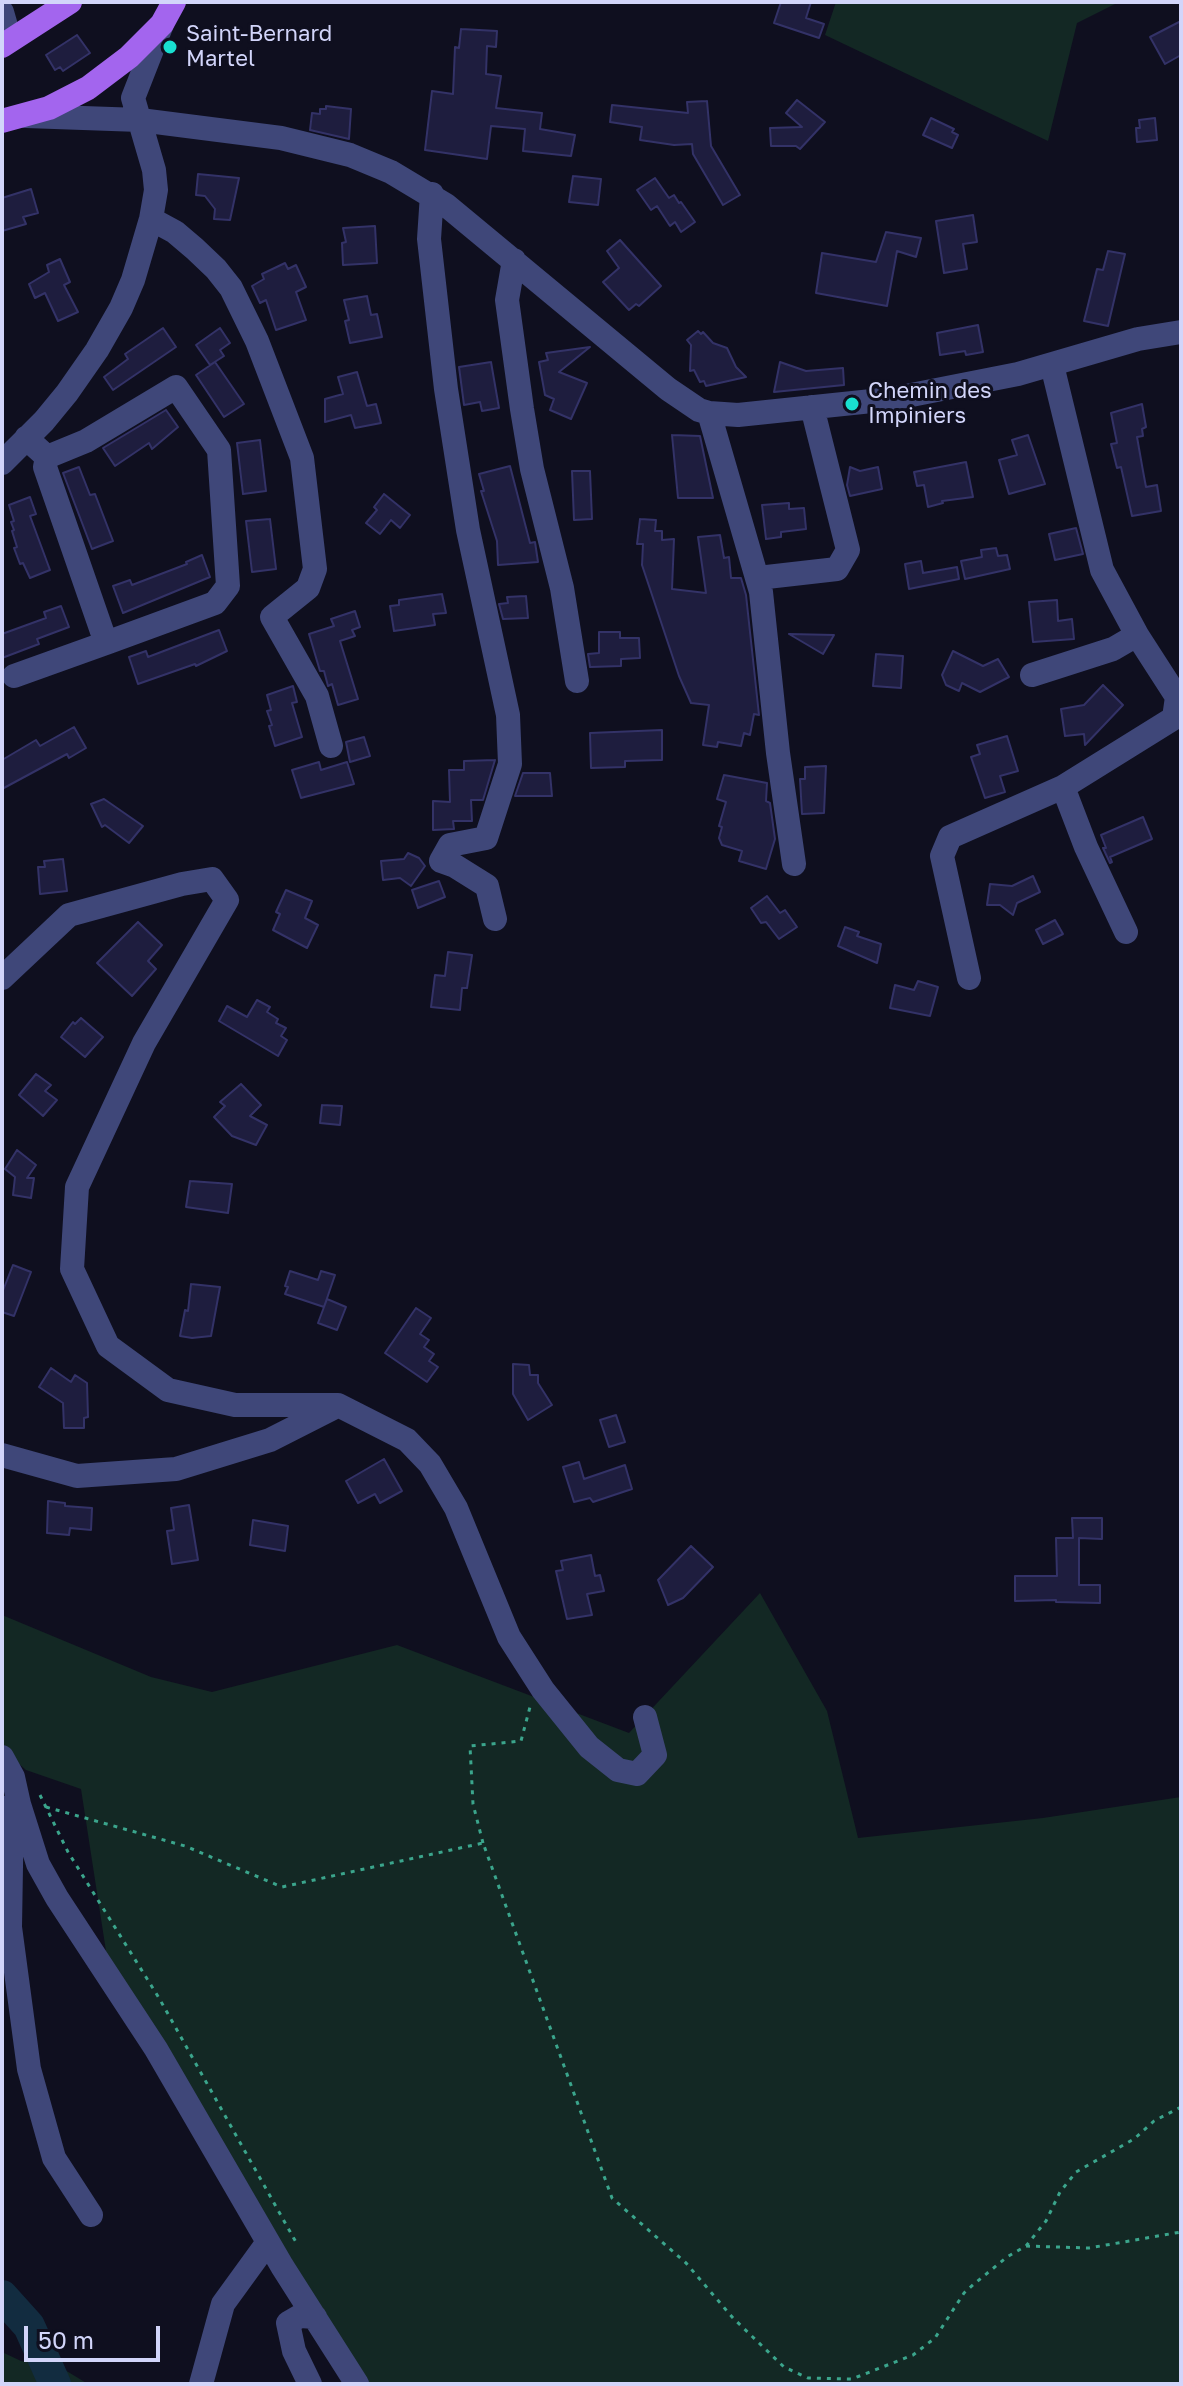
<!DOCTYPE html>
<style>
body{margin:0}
#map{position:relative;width:1183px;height:2386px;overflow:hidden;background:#0f0f1f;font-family:"Golos Text",sans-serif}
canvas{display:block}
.frame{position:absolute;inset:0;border:4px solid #d2d5fa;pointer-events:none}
.scale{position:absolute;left:24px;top:2326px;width:136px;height:36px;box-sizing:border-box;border:4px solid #d2d5fa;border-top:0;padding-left:10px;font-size:24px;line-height:28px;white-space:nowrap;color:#d2d5fa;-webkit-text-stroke:6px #0f0f1f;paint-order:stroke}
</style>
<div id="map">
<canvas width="1183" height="2386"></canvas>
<div class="frame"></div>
<div class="scale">50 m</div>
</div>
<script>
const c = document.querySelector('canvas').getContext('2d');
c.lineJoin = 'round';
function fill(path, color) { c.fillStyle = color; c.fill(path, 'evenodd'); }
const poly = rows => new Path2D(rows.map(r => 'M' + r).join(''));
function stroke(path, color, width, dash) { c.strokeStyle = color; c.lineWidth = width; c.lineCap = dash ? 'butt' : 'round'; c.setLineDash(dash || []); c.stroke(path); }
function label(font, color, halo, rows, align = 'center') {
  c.font = font + ' "Golos Text",sans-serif'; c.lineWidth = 6; c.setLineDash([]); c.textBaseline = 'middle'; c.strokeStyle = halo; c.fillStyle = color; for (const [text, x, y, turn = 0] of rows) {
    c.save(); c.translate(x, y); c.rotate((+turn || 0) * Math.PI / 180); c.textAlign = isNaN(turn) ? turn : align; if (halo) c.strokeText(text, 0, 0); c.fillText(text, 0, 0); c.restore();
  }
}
fill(poly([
 [836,2,1119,2,1077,23,1048,141,825,35],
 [760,1593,827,1711,858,1838,1043,1818,1181,1797,1181,2384,369,2384,344,2348,108,1964,81,1789,26,1770,2,1749,2,1615,151,1677,212,1692,397,1645,629,1733],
 [2,2352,21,2361,60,2367,88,2384,2,2384]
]), '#132824');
stroke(poly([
 [2,2296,29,2326,55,2384]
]), '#122c40', 32);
const building = poly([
 [781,2,811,2,806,18,824,24,819,38,774,23,781,2],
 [1181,21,1181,55,1165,64,1150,37,1181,21],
 [461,29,497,31,496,47,487,46,486,74,501,76,496,108,542,113,540,129,575,135,571,156,523,151,525,129,491,126,487,159,425,150,432,91,453,94,455,47,459,48,461,29],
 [77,35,90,53,63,71,60,67,55,70,46,55,77,35],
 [797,100,825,122,800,149,796,146,771,146,770,128,802,127,786,113,797,100],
 [707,101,711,146,740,195,723,205,693,154,692,144,674,145,640,140,642,127,610,122,612,105,688,113,687,102,707,101],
 [326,106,351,109,349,139,310,130,312,113,320,114,320,109,326,109,326,106],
 [931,118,954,129,952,132,958,135,952,148,923,135,931,118],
 [1155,118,1157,140,1137,142,1136,128,1140,128,1139,120,1155,118],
 [198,174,239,178,230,220,214,219,215,209,205,196,196,195,198,174],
 [573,176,601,179,598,205,569,202,573,176],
 [655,178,669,198,674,195,679,203,681,202,695,222,681,232,675,222,670,226,657,206,651,210,637,190,655,178],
 [31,189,38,213,23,217,26,224,2,231,2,198,31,189],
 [973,215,977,242,963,244,967,269,944,273,936,221,973,215],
 [375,226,377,263,343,265,342,243,346,242,343,228,375,226],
 [886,232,921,238,916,257,897,251,887,306,816,293,822,253,876,262,886,232],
 [620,240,661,286,639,306,636,304,629,310,603,282,619,268,607,251,620,240],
 [1108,251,1125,254,1108,326,1084,321,1097,269,1103,270,1108,251],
 [60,259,70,282,64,285,78,312,58,321,45,293,35,298,29,284,49,272,47,265,60,259],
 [285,263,288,269,296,265,306,287,296,292,306,320,276,330,266,300,260,303,252,286,264,279,262,274,285,263],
 [367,296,371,315,377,314,382,337,350,343,345,321,349,320,344,300,367,296],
 [978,325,983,352,966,355,965,351,940,355,937,333,978,325],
 [163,328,176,347,113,390,104,377,128,359,125,354,163,328],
 [220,328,230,343,220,350,224,356,210,365,196,345,220,328],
 [698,331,701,334,703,332,713,343,727,348,736,367,746,377,706,386,704,381,700,382,694,370,690,371,691,345,687,340,698,331],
 [590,347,559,372,587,383,571,419,550,410,554,399,545,395,539,362,548,360,546,353,590,347],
 [215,362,244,404,224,417,196,375,215,362],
 [491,362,499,408,482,411,480,402,464,405,459,367,491,362],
 [780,362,806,371,843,368,844,385,774,392,780,362],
 [357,372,367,406,376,404,381,423,355,428,351,415,325,422,325,399,343,394,338,377,357,372],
 [1142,404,1146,427,1142,429,1143,436,1137,437,1143,471,1146,487,1157,485,1161,511,1132,516,1121,467,1117,468,1111,444,1117,443,1111,413,1142,404],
 [166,410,178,427,152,449,149,443,115,466,103,448,166,410],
 [672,435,700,436,713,498,678,498,672,435],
 [1028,435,1045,484,1009,494,999,460,1017,455,1012,440,1028,435],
 [260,440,266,491,243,494,237,443,260,440],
 [966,462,973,497,942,501,943,503,928,507,924,485,917,486,914,472,966,462],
 [510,466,530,543,535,542,538,562,498,565,497,541,481,491,484,491,479,474,510,466],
 [79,467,90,495,95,494,113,541,92,549,63,473,79,467],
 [850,467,860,471,878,467,882,489,850,496,847,485,850,467],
 [572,471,590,471,592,519,574,520,572,471],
 [384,494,410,515,400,528,391,520,380,534,366,523,377,510,374,507,384,494],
 [30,497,36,514,30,516,50,570,30,578,23,563,20,564,14,548,17,547,12,531,14,530,11,522,14,521,9,505,30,497],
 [789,503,789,509,804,508,806,529,781,532,781,537,766,539,762,505,789,503],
 [270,519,276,569,252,572,246,521,270,519],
 [640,519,656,520,655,531,662,531,662,540,674,539,672,589,706,593,698,537,720,535,724,558,729,557,731,578,741,578,746,595,759,715,754,714,750,735,744,733,741,746,718,742,717,747,703,745,709,705,691,703,679,676,642,565,643,544,637,544,640,519],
 [1076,528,1083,554,1055,560,1049,534,1076,528],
 [996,548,998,556,1007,555,1010,569,965,579,961,561,982,557,981,550,996,548],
 [202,555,210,577,123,613,113,586,130,580,132,585,187,564,186,562,202,555],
 [921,561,923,573,957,567,959,579,909,589,905,564,921,561],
 [442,594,446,613,433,614,435,625,394,631,390,606,399,605,399,600,442,594],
 [526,596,528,618,503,619,499,604,508,603,507,597,526,596],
 [1057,600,1058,621,1072,619,1074,639,1033,642,1029,602,1057,600],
 [61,606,69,627,37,639,39,644,2,658,2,634,46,618,44,612,61,606],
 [355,611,360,627,352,630,355,636,340,641,358,699,338,705,332,684,328,686,324,671,320,671,309,634,334,626,331,619,355,611],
 [219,630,227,651,196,666,195,664,138,684,129,657,146,651,148,657,219,630],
 [599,632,620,632,620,638,639,638,640,658,621,659,621,666,590,667,588,654,599,653,599,632],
 [789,634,834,635,823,654,789,634],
 [953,651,983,666,998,659,1009,677,980,692,962,683,959,691,946,685,942,675,953,651],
 [876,654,903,656,901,688,873,686,876,654],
 [1103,685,1123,705,1085,745,1084,734,1065,736,1061,709,1084,705,1103,685],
 [293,686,297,702,292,703,302,737,275,746,269,726,272,725,267,711,271,710,267,695,293,686],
 [74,727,86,748,69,758,67,754,2,789,2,760,36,740,40,746,74,727],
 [662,730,662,760,625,761,625,767,591,768,590,733,662,730],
 [1007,736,1018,771,1000,776,1005,792,985,798,971,757,980,754,977,745,1007,736],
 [364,737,370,756,350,762,346,742,364,737],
 [495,760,483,800,471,800,472,821,453,821,454,829,433,830,433,801,450,802,449,770,464,770,464,761,495,760],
 [319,762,321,770,347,762,354,784,301,798,292,770,319,762],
 [826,766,824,813,802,814,800,779,805,779,805,767,826,766],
 [523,773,550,773,552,796,515,796,523,773],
 [724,775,767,783,766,801,770,803,775,839,766,869,739,861,742,851,722,845,719,838,722,827,719,826,726,802,717,799,724,775],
 [104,799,143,826,129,843,105,825,102,827,91,804,104,799],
 [1143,817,1152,839,1110,857,1112,862,1110,863,1103,848,1106,848,1101,835,1143,817],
 [408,853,419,858,425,866,411,886,400,878,383,880,381,861,404,859,408,853],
 [63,859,67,891,40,894,38,867,45,867,44,861,63,859],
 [1033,876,1040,892,1017,903,1013,915,1000,905,987,905,990,884,1012,886,1033,876],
 [439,881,445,897,418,908,412,890,439,881],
 [286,890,312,901,305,918,318,925,307,948,273,930,280,914,276,912,286,890],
 [767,896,780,913,785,910,797,927,779,939,766,922,761,923,751,908,767,896],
 [1055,920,1063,934,1043,944,1036,930,1055,920],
 [138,922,162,945,148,961,156,969,132,996,97,963,138,922],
 [845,927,859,932,857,936,881,944,877,963,838,946,845,927],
 [448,952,472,955,467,988,462,988,460,1010,431,1007,435,975,445,976,448,952],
 [918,981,938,987,930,1016,890,1008,895,985,914,990,918,981],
 [257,1000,270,1007,267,1012,278,1019,276,1023,286,1028,281,1036,287,1040,278,1056,219,1021,227,1006,247,1017,257,1000],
 [81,1018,103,1037,85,1057,61,1037,73,1022,75,1024,81,1018],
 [36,1074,51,1085,45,1091,57,1100,43,1116,19,1095,36,1074],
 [241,1084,261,1105,250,1116,267,1125,256,1145,232,1136,214,1117,225,1106,220,1102,241,1084],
 [322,1105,342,1106,340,1125,320,1123,322,1105],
 [17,1150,36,1165,27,1178,34,1178,31,1198,13,1195,15,1177,5,1169,17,1150],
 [190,1181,232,1184,228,1213,186,1207,190,1181],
 [13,1265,31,1272,14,1316,2,1312,2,1293,13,1265],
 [290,1271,318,1280,321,1271,335,1275,324,1307,285,1294,288,1287,285,1286,290,1271],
 [191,1284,220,1287,211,1336,192,1338,180,1336,185,1310,188,1311,191,1284],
 [327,1299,346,1307,337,1330,318,1323,327,1299],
 [416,1308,431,1318,420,1334,429,1340,424,1347,434,1354,429,1361,438,1367,427,1382,385,1353,416,1308],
 [513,1364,529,1365,530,1375,538,1375,538,1383,552,1405,528,1420,513,1394,513,1364],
 [51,1368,71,1382,75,1375,87,1383,88,1417,84,1418,84,1428,64,1428,63,1403,39,1387,51,1368],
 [616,1415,625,1442,609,1447,600,1420,616,1415],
 [384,1459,402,1491,380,1503,375,1494,358,1503,346,1481,384,1459],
 [579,1462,584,1479,625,1465,632,1489,593,1502,590,1498,574,1502,563,1467,579,1462],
 [48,1501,65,1503,65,1506,92,1508,91,1530,70,1528,69,1535,47,1533,48,1501],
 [189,1505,198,1560,172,1564,167,1531,174,1530,171,1508,189,1505],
 [1072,1518,1102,1518,1102,1539,1079,1538,1079,1585,1100,1585,1100,1603,1056,1602,1056,1600,1015,1601,1015,1576,1057,1576,1056,1538,1073,1538,1072,1518],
 [253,1520,288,1526,285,1551,250,1545,253,1520],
 [691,1546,713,1567,683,1598,668,1605,658,1580,691,1546],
 [591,1555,595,1576,600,1575,604,1591,587,1594,592,1615,567,1619,556,1571,563,1570,561,1561,591,1555]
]);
fill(building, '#1e1d3e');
stroke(building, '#333267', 2);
stroke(poly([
 [40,1795,68,1852,159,1998,297,2244,296,2246],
 [46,1807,185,1846,282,1887,483,1843,612,2198,686,2263,733,2318,784,2367,808,2378,852,2379,913,2355,935,2338,964,2293,974,2284,1007,2257,1026,2246,1046,2221,1060,2192,1076,2172,1134,2139,1154,2121,1181,2107],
 [483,1843,473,1804,470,1746,521,1741,530,1707],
 [1026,2246,1089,2248,1181,2232]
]), '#3ba58c', 3, [4, 6]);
stroke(poly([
 [2,12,10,40],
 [26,116,140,120,281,138,350,155,391,172,446,205,668,389,699,410,709,413,738,415,891,399,1018,374,1138,339,1181,332],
 [432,194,429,239,446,389,468,530,508,715,510,764,486,838,450,845,441,861,455,866,487,886,495,919],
 [151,219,175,232,195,249,216,269,231,288,257,341,302,458,315,569,308,588,272,617,317,696,331,746],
 [514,260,507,300,522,409,532,469,562,588,577,681],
 [709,413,761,592,778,753,794,864],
 [26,438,47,457,45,467,106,643,215,603,228,586,219,450,176,387,86,441,47,457],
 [2,463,44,421,67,393,97,350,121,308,133,280,151,219,156,190,154,170,133,98,162,24],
 [758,578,837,569,848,550,812,407],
 [1032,675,1113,649,1137,635],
 [14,676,106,643],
 [1063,787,1086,847,1126,932],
 [2,978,69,915,182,884,212,879,227,900,144,1043,77,1187,72,1269,108,1346,168,1390,235,1405,338,1405,407,1440,430,1464,456,1508,509,1637,543,1690,589,1747,618,1770,637,1774,655,1755,645,1717],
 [969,978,942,856,950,837,1063,787,1174,718,1177,697,1137,635,1102,570,1052,365],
 [2,1455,77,1476,176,1469,270,1440,333,1408],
 [2,1757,13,1777,19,1804,38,1864,57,1898,156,2049,282,2266,357,2384],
 [12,1805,10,1927,29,2069,54,2158,91,2215],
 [201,2384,223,2304,268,2242],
 [310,2384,294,2351,288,2323,300,2316,315,2317]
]), '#3f4779', 24);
stroke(poly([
 [2,46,70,2],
 [2,121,49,108,88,88,129,57,162,24,174,2]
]), '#a365ee', 24);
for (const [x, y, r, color] of [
 [170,47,8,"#19dfd0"],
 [852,404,8,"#19dfd0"]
]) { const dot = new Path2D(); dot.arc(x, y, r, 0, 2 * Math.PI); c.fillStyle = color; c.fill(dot); stroke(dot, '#0f0f1f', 3); }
label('22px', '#d2d5fa', '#0f0f1f', [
 ["Saint-Bernard",186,34],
 ["Martel",186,59],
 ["Chemin des",868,391],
 ["Impiniers",868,416]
], 'left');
</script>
